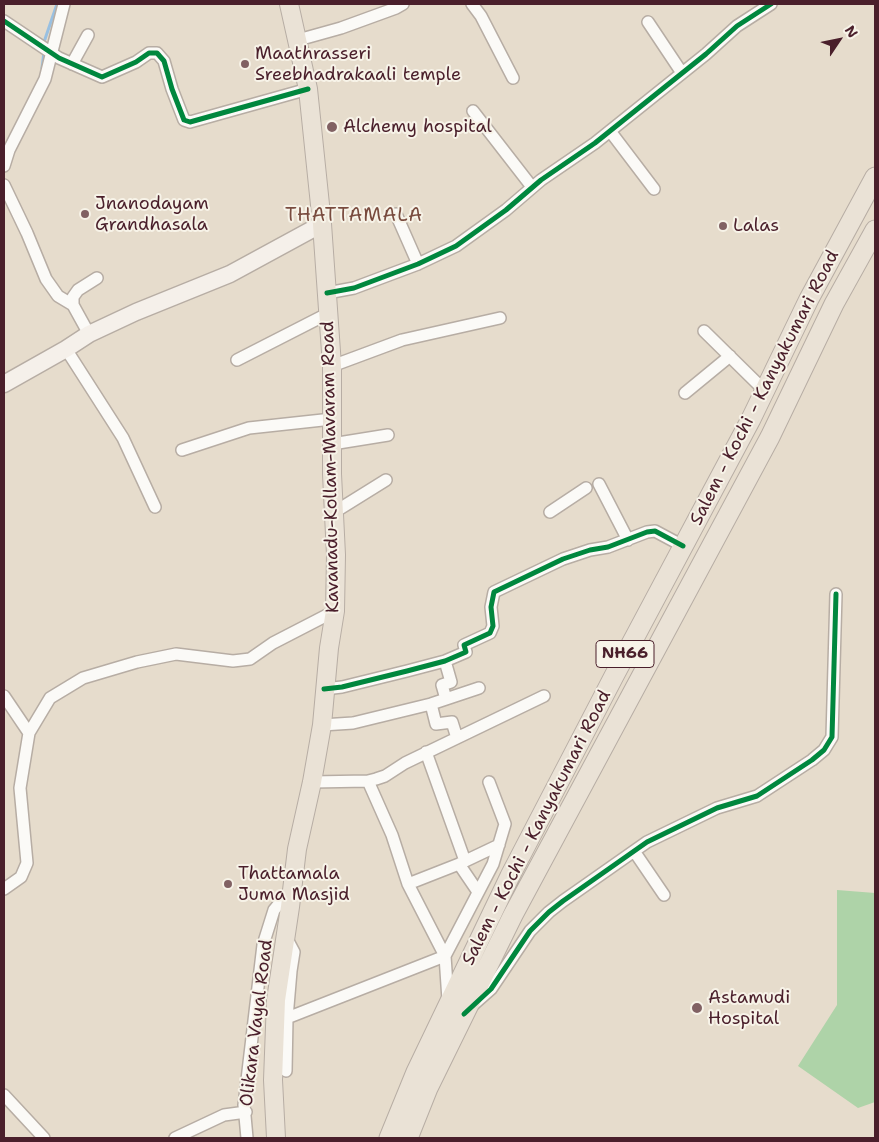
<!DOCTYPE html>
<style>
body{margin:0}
#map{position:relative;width:879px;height:1142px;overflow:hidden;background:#e6dccc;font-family:"Shantell Sans",sans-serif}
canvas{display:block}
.frame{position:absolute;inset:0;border:5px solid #4a1f2b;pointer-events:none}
.north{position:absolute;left:814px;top:15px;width:50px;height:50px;-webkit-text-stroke:4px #f7f3e8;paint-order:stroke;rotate:56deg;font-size:14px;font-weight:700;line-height:20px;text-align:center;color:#4a1f2b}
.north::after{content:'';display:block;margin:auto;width:18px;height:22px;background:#4a1f2b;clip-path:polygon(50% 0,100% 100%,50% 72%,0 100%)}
</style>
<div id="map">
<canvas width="879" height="1142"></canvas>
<div class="frame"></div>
<div class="north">N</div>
</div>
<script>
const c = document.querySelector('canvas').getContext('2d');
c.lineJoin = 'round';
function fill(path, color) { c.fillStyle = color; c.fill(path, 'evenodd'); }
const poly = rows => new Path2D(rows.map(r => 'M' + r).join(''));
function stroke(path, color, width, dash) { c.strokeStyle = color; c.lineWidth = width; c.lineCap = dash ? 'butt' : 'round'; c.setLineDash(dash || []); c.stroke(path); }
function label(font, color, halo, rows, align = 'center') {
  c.font = font + ' "Shantell Sans",sans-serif'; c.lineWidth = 4; c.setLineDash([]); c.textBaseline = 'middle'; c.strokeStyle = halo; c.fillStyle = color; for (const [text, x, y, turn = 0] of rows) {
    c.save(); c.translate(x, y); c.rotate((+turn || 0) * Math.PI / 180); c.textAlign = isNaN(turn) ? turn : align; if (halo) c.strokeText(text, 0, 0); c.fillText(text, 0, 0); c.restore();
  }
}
fill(poly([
 [837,890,875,893,875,1102,858,1108,798,1066,837,1005]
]), '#aed3a8');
stroke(poly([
 [44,42,57,4],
 [42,68,44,52]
]), '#99c0e1', 3);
const minor = poly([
 [472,4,481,16,513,78],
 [4,21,59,58,102,77,136,62,149,53,157,53,164,61,172,89,184,120,190,122,308,89],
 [648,22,682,73],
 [298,40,341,28,396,8,403,4],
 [72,64,88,35],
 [473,111,532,187],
 [610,131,654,189],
 [4,166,9,150,45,79,64,4],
 [4,185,27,233,46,279,58,296,73,305,89,334],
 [396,214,418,264],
 [327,293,354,288,418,264,456,246,506,210,541,180,595,143,706,54,737,26,771,4],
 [73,305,73,297,78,290,97,278],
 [704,331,765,391],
 [66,349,123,438,155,507],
 [237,360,329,313],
 [332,366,402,340,500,318],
 [685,393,730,356],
 [332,444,388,435],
 [182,450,249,428,332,419],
 [599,484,628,540],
 [550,512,586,488],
 [333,513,386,480],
 [445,661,451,682,442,685,446,699],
 [324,689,342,687,407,671,445,661,466,652,464,645,490,633,493,626,491,607,494,592,563,559,590,550,608,547,647,532,655,531,683,546],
 [4,696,29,733,20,788,27,863,21,877,4,889],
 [431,704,436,724,452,722,457,738],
 [322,725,353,723,431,704,479,688],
 [29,733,50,698,83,678,137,662,176,654,233,661,250,659,273,643,335,611],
 [426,752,465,861],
 [368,781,392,835,408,884,445,956,448,1000],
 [312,782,368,781,376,779,385,776,405,763,544,696],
 [634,851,664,895],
 [459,864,478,892],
 [408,884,459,864,499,845],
 [286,937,294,952,291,971,287,1018,445,956,493,864,505,824,489,782],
 [474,1004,491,989,530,931,549,912,563,901,647,842,717,808,757,796,812,760,824,750,832,737,836,594],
 [286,1071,287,1018],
 [4,1095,44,1138],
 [175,1138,224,1115,246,1112],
 [247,1138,244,1105,263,945,274,910,292,888]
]);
const secondary = poly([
 [4,384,66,349,89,334,136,312,230,274,322,224]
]);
const primary = poly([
 [276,1138,273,1080,276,1000,290,907,297,849,312,782,322,725,329,648,335,611,336,555,332,474,332,366,322,224,308,89,289,4]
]);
const trunk = poly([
 [389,1138,416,1072,510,876,614,676,751,419,809,299,875,177],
 [408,1138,428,1088,513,915,770,437,834,304,875,230]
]);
stroke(minor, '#b7ada4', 14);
stroke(secondary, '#b7ada4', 19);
stroke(primary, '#b7ada4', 20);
stroke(trunk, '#b7ada4', 21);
stroke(minor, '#fbfaf7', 11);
stroke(secondary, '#f5f0ea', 16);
stroke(primary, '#eae2d6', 18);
stroke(trunk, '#eae2d6', 19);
stroke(poly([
 [4,21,59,58,102,77,136,62,149,53,157,53,164,61,172,89,184,120,190,122,308,89],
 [327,293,354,288,418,264,456,246,506,210,541,180,595,143,706,54,737,26,771,4],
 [324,689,342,687,407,671,445,661,466,652,464,645,490,633,493,626,491,607,494,592,563,559,590,550,608,547,647,532,655,531,683,546],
 [464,1014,491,989,530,931,549,912,563,901,647,842,717,808,757,796,812,760,824,750,832,737,836,594]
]), '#00873e', 5);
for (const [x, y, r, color] of [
 [245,64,5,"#816163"],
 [332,127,6,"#816163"],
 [85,214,5,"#816163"],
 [723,226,5,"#816163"],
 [228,884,5,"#816163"],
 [697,1008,6,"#816163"]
]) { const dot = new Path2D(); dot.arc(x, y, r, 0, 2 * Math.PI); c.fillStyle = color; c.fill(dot); stroke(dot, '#f7f3e8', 2); }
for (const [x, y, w] of [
 [625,654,58]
]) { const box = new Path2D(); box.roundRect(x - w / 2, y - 13.5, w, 27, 4); c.fillStyle = '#f7f3e8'; c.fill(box); stroke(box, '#4a1f2b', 1); }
label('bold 16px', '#4a1f2b', null, [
 ["NH66",625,654]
]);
label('18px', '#4a1f2b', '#f7f3e8', [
 ["Maathrasseri",255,54],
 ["Sreebhadrakaali temple",255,75],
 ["Alchemy hospital",343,127],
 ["Jnanodayam",95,204],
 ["Grandhasala",95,225],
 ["Lalas",733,226],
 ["Thattamala",238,874],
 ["Juma Masjid",238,895],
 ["Astamudi",708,998],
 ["Hospital",708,1019]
], 'left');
label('18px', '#4a1f2b', '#f7f3e8', [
 ["Salem - Kochi - Kanyakumari Road",765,388,-63],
 ["Kavanadu-Kollam-Mavaram Road",331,467,-91],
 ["Salem - Kochi - Kanyakumari Road",537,828,-63],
 ["Olikara Vayal Road",257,1023,-83]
]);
c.letterSpacing = '1px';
label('19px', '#794b3e', '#f7f3e8', [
 ["THATTAMALA",354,216]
]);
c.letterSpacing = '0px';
</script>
